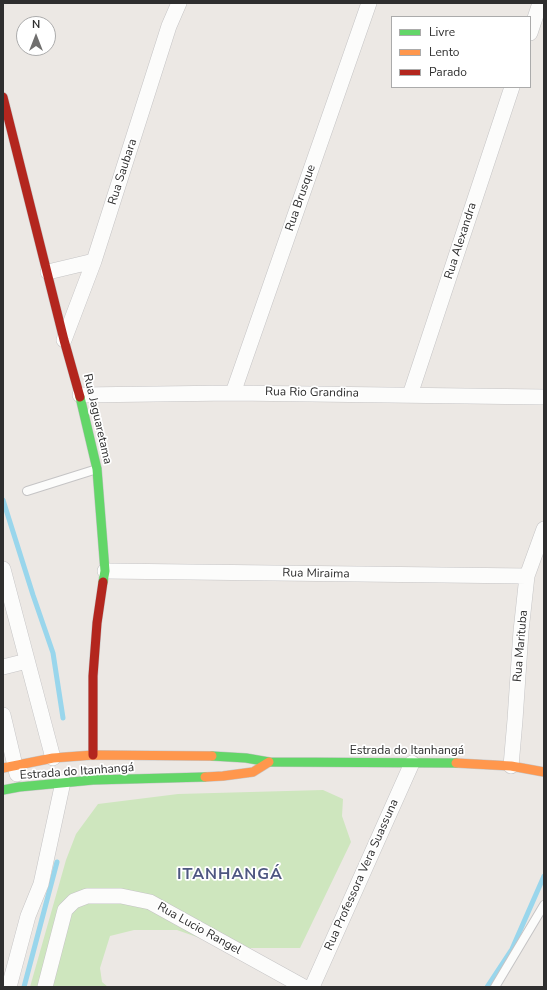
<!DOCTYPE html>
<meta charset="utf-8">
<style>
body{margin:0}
#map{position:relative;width:547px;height:990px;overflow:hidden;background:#ece8e4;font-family:"Nunito Sans",sans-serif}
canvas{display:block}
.frame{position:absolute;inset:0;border:4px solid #2e2e2e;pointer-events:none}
.legend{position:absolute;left:391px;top:16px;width:140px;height:72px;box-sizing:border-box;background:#fff;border:1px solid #ababab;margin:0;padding:5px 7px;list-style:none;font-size:12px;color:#2e2e2e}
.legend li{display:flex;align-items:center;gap:8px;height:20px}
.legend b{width:20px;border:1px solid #ababab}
.north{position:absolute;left:16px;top:16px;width:40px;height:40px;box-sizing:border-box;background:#fff;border:1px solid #ababab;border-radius:50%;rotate:0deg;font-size:11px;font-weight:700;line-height:16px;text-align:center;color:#2e2e2e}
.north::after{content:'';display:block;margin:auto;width:14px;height:18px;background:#706f6e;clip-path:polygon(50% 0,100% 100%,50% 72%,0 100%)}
</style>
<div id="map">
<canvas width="547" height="990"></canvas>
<div class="frame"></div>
<ul class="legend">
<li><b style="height:5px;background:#63d668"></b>Livre</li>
<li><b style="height:5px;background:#ff974d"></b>Lento</li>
<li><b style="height:5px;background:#b3261e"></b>Parado</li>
</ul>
<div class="north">N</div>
</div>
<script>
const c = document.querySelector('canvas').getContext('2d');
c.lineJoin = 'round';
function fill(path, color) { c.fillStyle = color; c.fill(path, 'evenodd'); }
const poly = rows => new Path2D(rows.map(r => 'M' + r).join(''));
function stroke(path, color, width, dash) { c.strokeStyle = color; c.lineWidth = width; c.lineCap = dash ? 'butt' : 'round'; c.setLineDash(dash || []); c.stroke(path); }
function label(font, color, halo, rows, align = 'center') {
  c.font = font + ' "Nunito Sans",sans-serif'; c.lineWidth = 3.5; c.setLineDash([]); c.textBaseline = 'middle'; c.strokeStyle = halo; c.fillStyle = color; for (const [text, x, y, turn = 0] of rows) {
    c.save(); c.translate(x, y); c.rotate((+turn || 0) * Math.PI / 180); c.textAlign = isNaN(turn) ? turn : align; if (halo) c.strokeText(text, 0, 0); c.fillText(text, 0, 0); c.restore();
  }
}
fill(poly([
 [323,790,343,799,342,816,351,842,300,948,228,948,177,930,134,930,110,936,100,968,102,982,108,987,30,987,66,860,76,834,98,804,178,794]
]), '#cee6be');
stroke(poly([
 [3,500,33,595,53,653,63,718],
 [24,987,57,862],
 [487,987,512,949,544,876]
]), '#99d6ec', 5);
const lane = poly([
 [27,491,97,469],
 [495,987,544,905]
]);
const street = poly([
 [530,33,540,3],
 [48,272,94,261],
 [64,340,94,261,169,26,179,3],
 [233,393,369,3],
 [80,395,233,393,544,397],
 [410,395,512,87],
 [3,569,53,758],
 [105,571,527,576],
 [3,667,27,661],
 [3,715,17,774],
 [511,766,515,720,521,631,527,576,544,529],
 [9,987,28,916,41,884,63,782],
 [45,987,65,910,74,901,87,896,121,896,150,902,304,987],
 [312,987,412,763]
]);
const fast = poly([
 [80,397,97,469,105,571,103,582],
 [212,756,246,758,269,762,456,763],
 [3,790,19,787,93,780,205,777]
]);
const slow = poly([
 [456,763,511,766,544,772],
 [3,768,53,758,93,755,212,756],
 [205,777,223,776,253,772,269,762]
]);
const jam = poly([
 [3,97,64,340,80,397],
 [93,755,93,676,97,623,103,582]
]);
stroke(lane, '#c5c4c5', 10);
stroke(street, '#c5c4c5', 16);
stroke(fast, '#c5c4c5', 10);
stroke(slow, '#c5c4c5', 10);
stroke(jam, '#c5c4c5', 10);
stroke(lane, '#fcfcfb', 8);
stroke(street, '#fcfcfb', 15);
stroke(fast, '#63d668', 9);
stroke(slow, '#ff974d', 9);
stroke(jam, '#b3261e', 9);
label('12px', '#2e2e2e', '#fff', [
 ["Rua Saubara",123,172,-72],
 ["Rua Brusque",301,198,-71],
 ["Rua Alexandra",461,241,-72],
 ["Rua Rio Grandina",312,393,1],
 ["Rua Jaguaretama",97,419,77],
 ["Rua Miraima",316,574,1],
 ["Rua Marituba",521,646,-85],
 ["Estrada do Itanhangá",407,751],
 ["Estrada do Itanhangá",77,772,-4],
 ["Rua Professora Vera Suassuna",362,875,-66],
 ["Rua Lucio Rangel",199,929,29]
]);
c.letterSpacing = '1px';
label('bold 16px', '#4d5680', '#fff', [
 ["ITANHANGÁ",230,875]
]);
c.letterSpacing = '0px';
</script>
